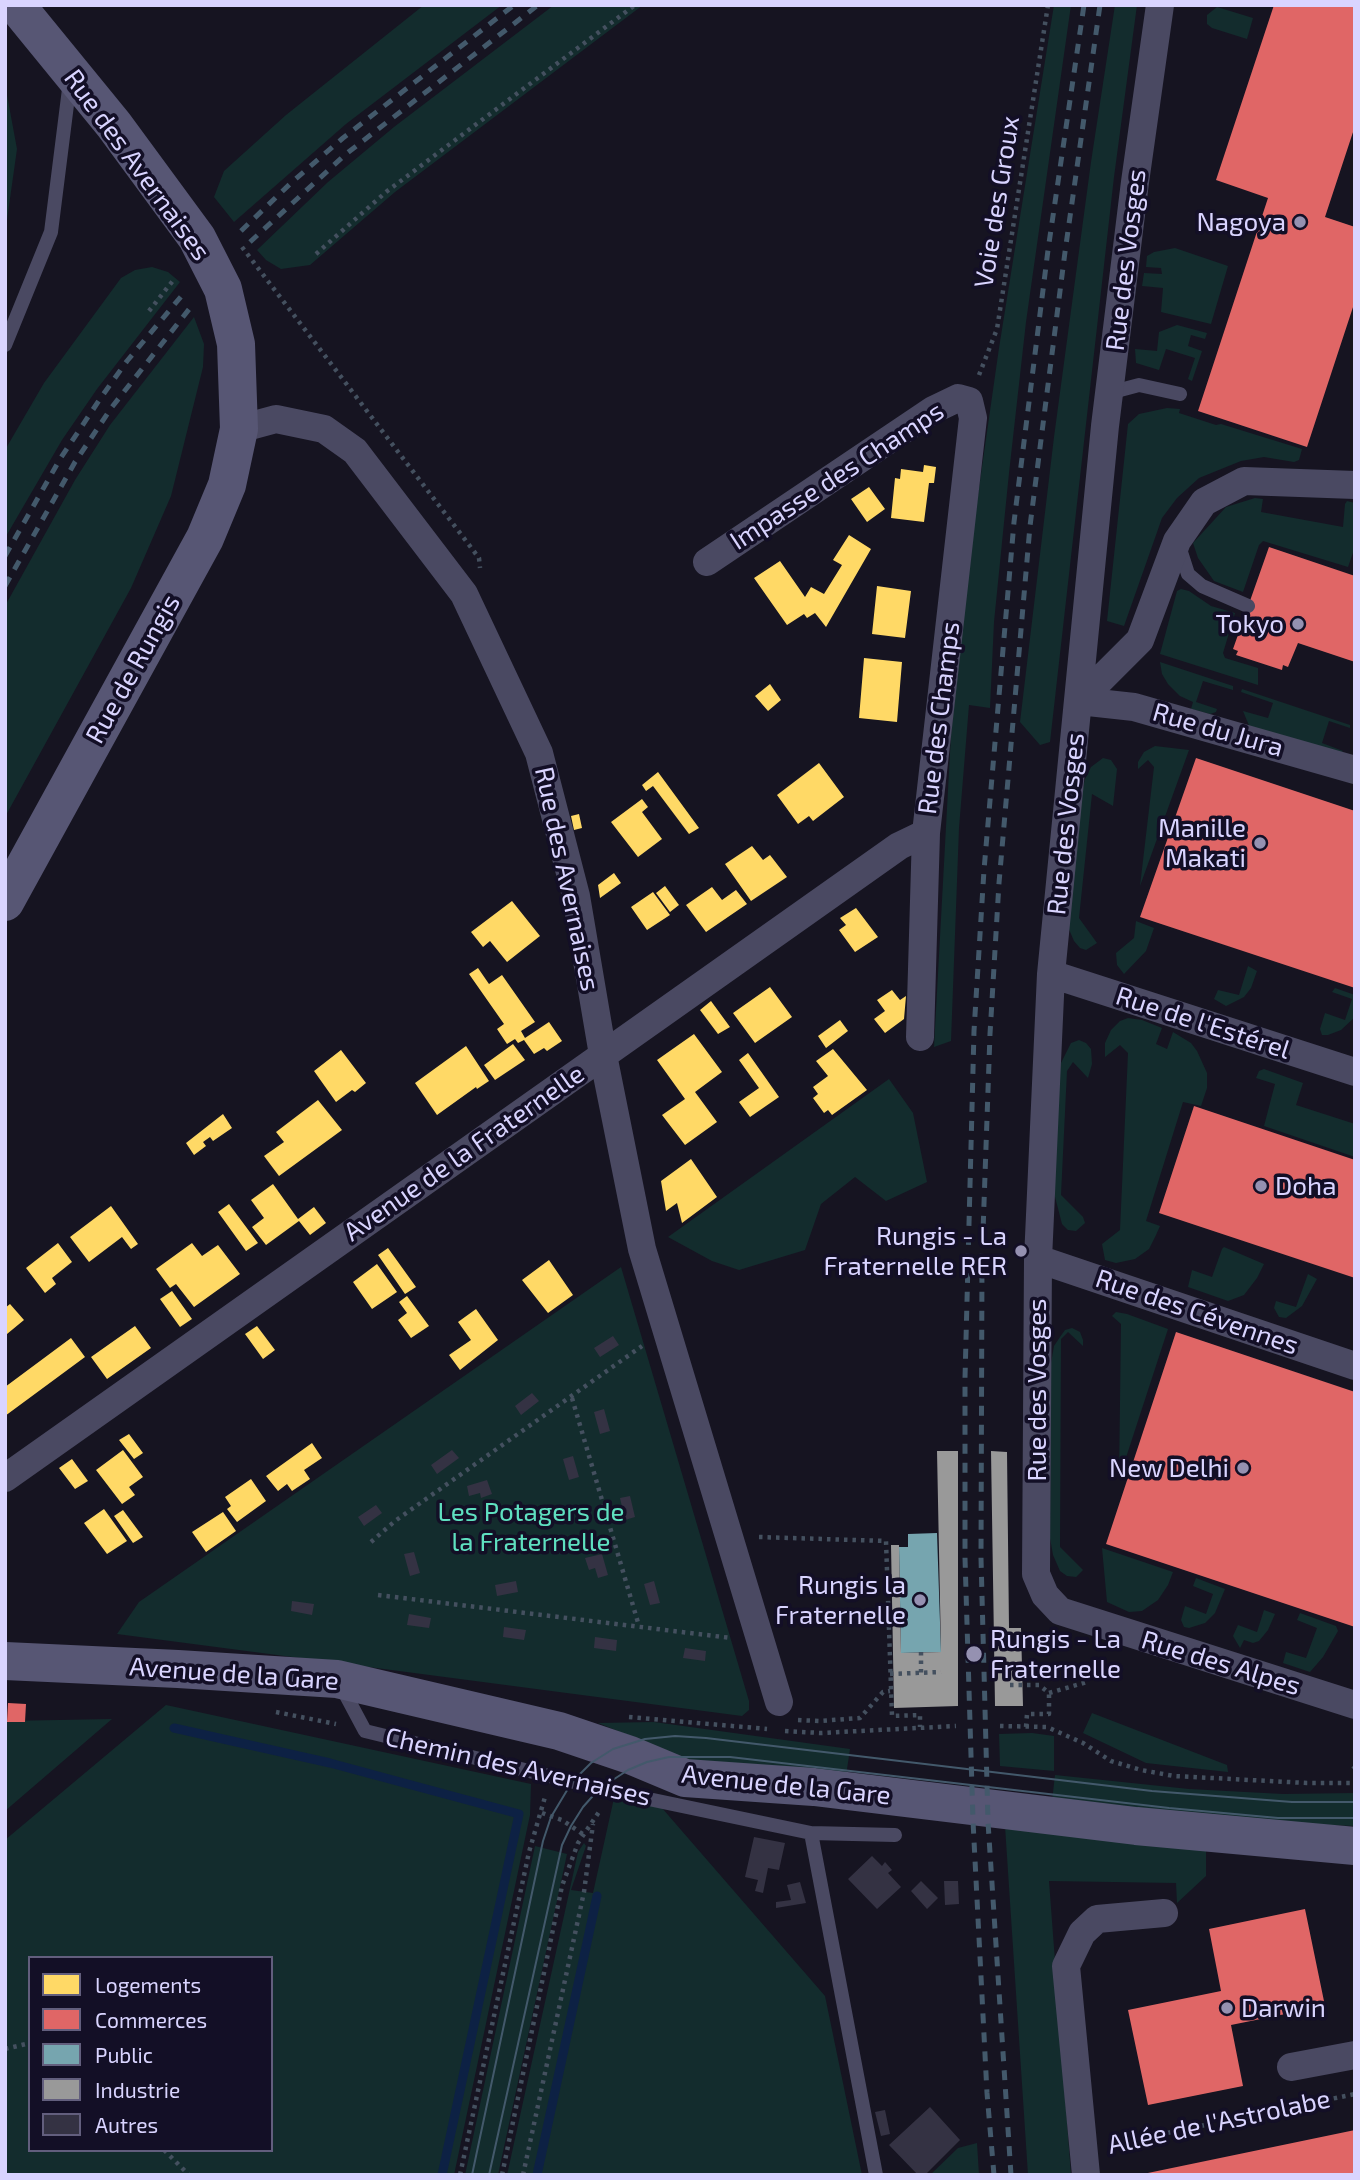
<!DOCTYPE html>
<meta charset="utf-8">
<style>
body{margin:0}
#map{position:relative;width:1360px;height:2180px;overflow:hidden;background:#161421;font-family:"Exo 2",sans-serif}
canvas{display:block}
.frame{position:absolute;inset:0;border:7px solid #d9d4ff;pointer-events:none}
.legend{position:absolute;left:28px;top:1956px;width:245px;height:196px;box-sizing:border-box;background:#130f26;border:2px solid #625e7d;margin:0;padding:9px 12px;list-style:none;font-size:21px;color:#d9d4ff}
.legend li{display:flex;align-items:center;gap:14px;height:35px}
.legend b{width:35px;border:2px solid #625e7d}
</style>
<div id="map">
<canvas width="1360" height="2180"></canvas>
<div class="frame"></div>
<ul class="legend">
<li><b style="height:19px;background:#ffd966"></b>Logements</li>
<li><b style="height:19px;background:#e06666"></b>Commerces</li>
<li><b style="height:19px;background:#76a5af"></b>Public</li>
<li><b style="height:19px;background:#999"></b>Industrie</li>
<li><b style="height:19px;background:#343243"></b>Autres</li>
</ul>
</div>
<script>
const c = document.querySelector('canvas').getContext('2d');
c.lineJoin = 'round';
function fill(path, color) { c.fillStyle = color; c.fill(path, 'evenodd'); }
const poly = rows => new Path2D(rows.map(r => 'M' + r).join(''));
function stroke(path, color, width, dash) { c.strokeStyle = color; c.lineWidth = width; c.lineCap = dash ? 'butt' : 'round'; c.setLineDash(dash || []); c.stroke(path); }
function label(font, color, halo, rows, align = 'center') {
  c.font = font + ' "Exo 2",sans-serif'; c.lineWidth = 7; c.setLineDash([]); c.textBaseline = 'middle'; c.strokeStyle = halo; c.fillStyle = color; for (const [text, x, y, turn = 0] of rows) {
    c.save(); c.translate(x, y); c.rotate((+turn || 0) * Math.PI / 180); c.textAlign = isNaN(turn) ? turn : align; if (halo) c.strokeText(text, 0, 0); c.fillText(text, 0, 0); c.restore();
  }
}
fill(poly([
 [424,5,502,5,346,124,234,222,214,197,224,171,286,115],
 [554,5,643,5,395,192,310,265,281,269,266,260,257,250,328,182,394,127],
 [1054,5,1071,5,1026,322,1009,473,994,622,990,708,969,705,959,828,951,1041,934,1047,951,735,971,544,999,348],
 [1115,5,1137,5,1114,177,1050,742,1040,745,1020,722,1054,437,1091,162],
 [1217,7,1253,18,1247,39,1212,28,1207,24,1207,15],
 [5,84,17,149,5,234],
 [1175,248,1228,266,1211,324,1161,312,1163,288,1142,286,1144,273,1162,274,1161,268,1146,267,1147,256,1154,252],
 [152,267,168,272,180,282,97,389,62,440,5,538,5,450,44,383,121,278,135,270],
 [194,317,204,344,203,367,171,496,131,588,5,817,5,606,75,480,110,425],
 [1177,325,1207,333,1205,339,1191,335,1188,346,1202,351,1192,381,1188,379,1195,358,1166,349,1159,370,1136,363,1135,349,1157,351,1159,332],
 [1167,408,1180,409,1179,413,1216,425,1221,424,1302,449,1299,460,1294,462,1264,457,1241,461,1199,478,1177,498,1162,518,1124,626,1107,621,1128,424,1139,414],
 [1255,498,1263,499,1261,512,1343,527,1345,504,1347,501,1355,503,1355,547,1348,567,1263,541,1259,545,1243,592,1214,581,1198,558,1193,543,1226,507],
 [1181,589,1189,591,1211,606,1235,613,1223,653,1225,658,1258,668,1258,685,1160,654,1177,591],
 [1160,662,1233,686,1233,690,1203,681,1196,702,1217,709,1216,712,1210,714,1191,709,1193,702,1180,696,1168,684,1162,674],
 [1242,689,1350,725,1350,728,1329,721,1322,743,1343,751,1335,758,1250,728,1243,711,1268,718,1273,703,1241,692],
 [1155,746,1189,750,1140,886,1154,767,1148,760,1138,769,1138,762,1144,752],
 [1103,758,1111,760,1117,769,1113,806,1092,794,1079,918,1097,943,1086,950,1080,948,1074,941,1068,927,1080,801,1085,779,1091,767],
 [1136,921,1154,928,1146,951,1124,974,1117,965,1116,953,1134,938],
 [1248,966,1257,971,1251,988,1244,997,1226,1006,1214,999,1218,990,1239,995],
 [1335,988,1355,995,1355,1017,1341,1030,1328,1035,1322,1035,1320,1029,1325,1013,1345,1020,1352,999,1332,992],
 [1128,1018,1142,1020,1162,1028,1156,1044,1167,1049,1173,1032,1191,1043,1197,1051,1207,1073,1207,1088,1201,1106,1183,1102,1146,1221,1160,1226,1156,1235,1149,1249,1135,1259,1116,1263,1105,1260,1102,1244,1120,1230,1128,1053,1120,1045,1105,1057,1105,1043,1111,1030,1120,1021],
 [1079,1040,1086,1043,1091,1049,1092,1064,1088,1078,1073,1062,1067,1071,1061,1195,1083,1217,1085,1223,1076,1231,1068,1230,1062,1224,1054,1193,1059,1067,1071,1043],
 [1264,1069,1303,1083,1296,1105,1355,1124,1355,1157,1264,1126,1275,1084,1256,1078,1259,1071],
 [889,1079,913,1113,927,1182,886,1201,855,1177,821,1204,805,1250,739,1270,712,1261,668,1237],
 [1224,1247,1264,1264,1257,1278,1244,1295,1228,1301,1188,1287,1192,1270,1212,1277,1222,1249],
 [621,1267,749,1701,749,1710,742,1716,117,1634,139,1602],
 [1308,1274,1317,1279,1302,1306,1286,1318,1279,1317,1274,1308,1276,1301,1296,1307],
 [1116,1312,1127,1314,1168,1329,1119,1479,1121,1324,1112,1316],
 [1072,1328,1080,1332,1083,1340,1083,1346,1068,1332,1061,1339,1060,1547,1083,1570,1076,1577,1067,1576,1060,1571,1053,1555,1050,1538,1051,1363,1054,1346,1060,1337,1065,1330],
 [1102,1548,1173,1572,1168,1585,1158,1600,1142,1611,1129,1612,1107,1602],
 [1196,1578,1225,1589,1215,1613,1205,1623,1189,1628,1184,1627,1181,1620,1185,1606,1206,1614,1213,1594,1193,1586],
 [1264,1610,1275,1614,1268,1630,1259,1641,1253,1643,1244,1640,1240,1648,1233,1636,1238,1625,1257,1632],
 [1300,1613,1336,1626,1338,1631,1323,1657,1310,1672,1283,1663,1286,1652,1306,1658,1317,1628,1297,1620],
 [166,1705,531,1784,530,1815,454,2175,5,2175,5,1840],
 [30,1958,271,1958,271,2150,30,2150],
 [1092,1713,1227,1765,1228,1772,1146,1763,1083,1733],
 [112,1719,5,1811,5,1721],
 [654,1722,850,1749,846,1776,694,1762,598,1723],
 [1032,1733,1054,1736,1054,1771,1000,1766,999,1734],
 [1055,1775,1189,1789,1283,1794,1355,1793,1355,1826,1304,1824,1052,1801],
 [614,1798,662,1808,825,1996,862,2175,507,2175,578,1852,584,1843,586,1846,571,1890,593,1893],
 [1005,1826,1206,1849,1206,1876,1177,1903,1176,1883,1049,1881,1071,2175,1028,2175],
 [535,1846,567,1854,498,2175,465,2175],
 [977,2143,979,2175,930,2175,958,2148]
]), '#132c2d');
fill(poly([
 [924,465,936,467,934,483,929,483,924,522,891,518,895,478,900,479,901,469,923,472],
 [869,487,885,509,867,522,851,499],
 [849,535,871,549,826,627,815,613,807,618,804,614,787,625,754,578,780,561,805,597,811,587,824,594,842,565,833,560],
 [877,586,911,591,905,638,872,634],
 [864,658,902,662,897,722,859,718],
 [770,684,781,700,768,711,755,696],
 [819,763,844,797,813,821,809,816,798,824,777,795],
 [658,772,699,828,689,834,653,786,646,791,642,785],
 [642,799,648,807,642,812,662,839,638,857,611,822],
 [579,814,582,828,574,830,571,816],
 [752,846,763,860,770,855,787,877,751,901,725,864],
 [614,873,621,883,600,898,598,885],
 [665,886,679,905,670,912,656,893],
 [712,887,722,900,736,890,747,904,706,932,686,905],
 [653,892,670,915,647,930,631,907],
 [512,901,540,936,507,962,490,941,483,947,471,932],
 [856,908,878,937,855,952,839,930,846,925,840,918],
 [478,968,489,984,502,975,535,1022,521,1031,525,1038,549,1022,562,1041,547,1051,544,1048,534,1054,524,1040,518,1043,515,1039,507,1044,497,1029,504,1024,469,974],
 [770,987,792,1017,755,1043,733,1013],
 [892,990,900,1000,906,996,904,1019,885,1033,874,1019,885,1011,877,1000],
 [711,1001,730,1027,718,1034,700,1010],
 [840,1020,848,1031,826,1048,818,1036],
 [694,1034,722,1072,695,1092,717,1122,685,1145,662,1115,685,1099,657,1060],
 [513,1044,525,1060,495,1080,484,1065],
 [466,1046,489,1081,477,1089,476,1087,437,1115,415,1083],
 [833,1049,867,1090,832,1115,828,1110,824,1113,813,1098,818,1094,813,1087,828,1076,816,1061],
 [341,1050,366,1083,355,1092,352,1090,336,1102,314,1071],
 [748,1053,779,1097,750,1117,739,1102,759,1088,739,1060],
 [318,1100,342,1130,279,1176,264,1156,284,1142,276,1132],
 [223,1114,232,1128,213,1141,210,1137,203,1142,206,1146,194,1155,186,1143],
 [691,1159,717,1197,682,1223,677,1203,666,1211,661,1181],
 [273,1184,298,1219,314,1207,326,1223,310,1235,299,1221,266,1245,252,1227,264,1218,251,1200],
 [229,1204,258,1243,246,1251,218,1212],
 [111,1206,138,1244,131,1249,122,1237,89,1262,70,1237],
 [58,1243,72,1262,52,1278,56,1284,45,1293,26,1268],
 [192,1243,202,1256,218,1245,240,1274,194,1307,176,1284,170,1288,156,1269],
 [388,1248,416,1287,405,1294,378,1255],
 [549,1260,573,1295,548,1313,522,1280],
 [377,1264,397,1292,372,1309,353,1282],
 [172,1291,192,1319,180,1327,160,1299],
 [407,1296,429,1326,411,1338,398,1320,407,1313,399,1302],
 [10,1304,24,1320,7,1334,5,1331,5,1308],
 [476,1309,498,1340,460,1370,449,1355,471,1340,458,1322],
 [135,1326,151,1348,107,1379,91,1357],
 [257,1326,275,1350,263,1359,245,1334],
 [71,1338,85,1357,5,1416,5,1387],
 [129,1434,143,1453,134,1459,119,1440],
 [312,1443,322,1458,304,1470,310,1479,292,1491,287,1484,278,1491,266,1476],
 [123,1450,143,1477,129,1487,135,1495,122,1504,96,1470],
 [72,1459,88,1481,75,1489,59,1468],
 [251,1479,266,1501,237,1522,227,1509,231,1506,225,1497],
 [104,1509,127,1541,107,1554,84,1523],
 [123,1510,143,1537,133,1543,114,1516],
 [223,1512,236,1531,206,1552,192,1532]
]), '#ffd966');
fill(poly([
 [1274,5,1355,5,1355,126,1325,217,1355,227,1355,301,1307,447,1198,411,1268,198,1216,180],
 [1269,547,1355,576,1355,662,1298,643,1288,667,1283,665,1282,670,1236,655,1238,651,1233,649],
 [1196,758,1355,811,1355,988,1140,917],
 [1194,1106,1355,1160,1355,1278,1159,1213],
 [1176,1332,1355,1392,1355,1627,1106,1544],
 [8,1703,26,1704,25,1722,7,1722],
 [1305,1909,1325,2006,1231,2025,1243,2086,1148,2105,1128,2010,1221,1991,1209,1929],
 [1355,2130,1355,2175,1143,2175,1143,2174]
]), '#e06666');
fill(poly([
 [937,1533,941,1652,901,1653,899,1547,908,1547,908,1534]
]), '#76a5af');
fill(poly([
 [937,1451,958,1451,958,1706,894,1708,891,1545,899,1545,901,1653,941,1652],
 [991,1451,1007,1452,1009,1628,1021,1628,1023,1706,995,1706]
]), '#999');
stroke(poly([
 [174,1728,330,1763,519,1814,442,2175],
 [537,2175,597,1896]
]), '#0d2144', 9);
fill(poly([
 [613,1336,619,1345,600,1357,594,1348],
 [532,1393,539,1401,521,1415,515,1406],
 [604,1409,610,1431,600,1434,594,1412],
 [452,1450,459,1458,437,1474,431,1465],
 [573,1456,579,1477,569,1480,563,1459],
 [487,1480,492,1494,481,1498,480,1493,469,1496,467,1486],
 [630,1496,635,1517,625,1520,620,1498],
 [376,1505,382,1513,364,1526,358,1517],
 [414,1552,420,1573,410,1576,404,1554],
 [602,1554,608,1575,598,1578,595,1568,589,1570,585,1558],
 [516,1581,518,1592,497,1596,495,1585],
 [654,1581,660,1603,650,1605,644,1584],
 [292,1601,314,1604,312,1615,291,1611],
 [409,1614,431,1618,429,1628,407,1625],
 [504,1627,526,1630,524,1640,503,1637],
 [595,1637,617,1640,616,1651,594,1648],
 [685,1648,706,1651,705,1661,683,1658],
 [754,1837,785,1843,779,1870,768,1868,763,1893,755,1891,758,1880,745,1877],
 [872,1856,882,1866,885,1862,892,1870,888,1873,901,1887,877,1909,848,1879],
 [921,1881,938,1898,927,1909,911,1891],
 [944,1881,958,1881,959,1904,945,1905],
 [800,1882,806,1903,776,1908,776,1902,791,1900,787,1885],
 [930,2107,960,2140,925,2175,918,2175,889,2145],
 [885,2110,890,2134,881,2136,875,2112]
]), '#343243');
stroke(poly([
 [242,247,479,558,480,568],
 [316,254,386,192,635,5],
 [149,311,175,278],
 [979,375,997,329,1048,5],
 [572,1398,639,1626],
 [759,1537,886,1541,892,1716,920,1715,920,1727],
 [371,1542,395,1521,642,1346],
 [378,1595,731,1638],
 [921,1652,921,1673],
 [890,1674,941,1672],
 [1010,1685,1039,1685,1049,1693],
 [1049,1693,1087,1682],
 [276,1712,336,1724],
 [629,1717,767,1729],
 [798,1720,820,1721,860,1718,883,1692,890,1691],
 [1000,1726,1047,1727,1083,1743,1111,1761,1141,1770,1174,1776,1307,1783,1355,1783],
 [1026,1727,1027,1714,1049,1714,1049,1693],
 [785,1731,821,1733,956,1726],
 [1353,1766,1355,1768],
 [542,1813,562,1820,584,1835],
 [5,2049,30,2043],
 [1109,2145,1355,2094],
 [164,2150,189,2175],
 [460,2175,529,1852,545,1797],
 [502,2175,562,1886,578,1843,601,1809],
 [523,2175,584,1892,593,1824]
]), '#44505f', 4.5, [3.5, 5]);
stroke(poly([
 [5,345,51,232,70,81],
 [1109,393,1139,385,1180,394],
 [1179,546,1188,574,1202,586,1248,606],
 [341,1686,365,1731,615,1792,811,1833,895,1835],
 [811,1833,876,2175]
]), '#4a4962', 14);
stroke(poly([
 [1160,5,1135,182,1105,426,1051,974,1038,1259,1036,1574,1045,1595,1060,1611,1355,1705],
 [239,429,276,419,324,429,355,451,464,594,539,753,576,896,603,1055,642,1249,779,1702],
 [707,562,933,410,958,398,969,401,973,418,926,833,920,1037],
 [1079,701,1140,640,1177,541,1204,502,1244,481,1355,485],
 [1079,701,1134,707,1355,770],
 [1051,974,1355,1072],
 [1038,1259,1355,1366],
 [5,1478,899,846,926,833],
 [1291,2067,1355,2055],
 [1086,2175,1066,1966,1082,1933,1097,1919,1164,1913]
]), '#4a4962', 28);
stroke(poly([
 [5,902,205,538,227,485,239,429,236,344,223,289,197,238,114,125,16,5],
 [5,1661,178,1669,337,1679,559,1731,630,1755,685,1778,814,1787,1136,1826,1355,1846]
]), '#575674', 38);
stroke(poly([
 [472,2175,543,1841,551,1817,572,1782,591,1763,613,1749,645,1739,675,1736,706,1738,1152,1791,1292,1802,1355,1802],
 [489,2175,562,1845,571,1826,583,1807,599,1789,628,1770,647,1762,669,1757,730,1757,1169,1808,1278,1818,1355,1818]
]), '#43596b', 2);
stroke(poly([
 [241,231,292,182,343,138,514,5],
 [250,242,346,154,538,5],
 [5,556,60,459,100,399,127,361,184,293],
 [5,586,75,462,112,407,190,308],
 [994,2175,987,2093,973,1821,965,1558,965,1378,974,1031,984,870,1014,522,1048,250,1084,5],
 [1011,2175,988,1822,981,1558,982,1260,990,1034,999,883,1030,526,1065,252,1100,5]
]), '#43596b', 5, [10, 9]);
for (const [x, y, r, color] of [
 [1300,222,7,"#9591b1"],
 [1298,624,7,"#9591b1"],
 [1260,843,7,"#9591b1"],
 [1261,1186,7,"#9591b1"],
 [1021,1251,7,"#9591b1"],
 [1243,1468,7,"#9591b1"],
 [920,1600,7,"#9591b1"],
 [974,1654,9,"#9591b1"],
 [1227,2008,7,"#9591b1"]
]) { const dot = new Path2D(); dot.arc(x, y, r, 0, 2 * Math.PI); c.fillStyle = color; c.fill(dot); stroke(dot, '#130f26', 2.5); }
label('26px', '#d9d4ff', '#130f26', [
 ["Rue des Avernaises",137,165,54],
 ["Voie des Groux",997,202,-81],
 ["Rue des Vosges",1126,260,-83],
 ["Impasse des Champs",837,476,-33],
 ["Rue de Rungis",133,669,-61],
 ["Rue des Champs",939,718,-83],
 ["Rue du Jura",1218,730,16],
 ["Rue des Vosges",1066,824,-84],
 ["Rue des Avernaises",567,879,78],
 ["Rue de l'Estérel",1203,1023,18],
 ["Avenue de la Fraternelle",464,1153,-35],
 ["Rue des Cévennes",1197,1312,19],
 ["Rue des Vosges",1037,1390,-90],
 ["Rue des Alpes",1221,1663,17],
 ["Avenue de la Gare",234,1674,4],
 ["Chemin des Avernaises",518,1767,13],
 ["Avenue de la Gare",786,1785,6],
 ["Allée de l'Astrolabe",1219,2122,-12]
]);
label('26px', '#d9d4ff', '#130f26', [
 ["Nagoya",1286,222],
 ["Tokyo",1284,624],
 ["Manille",1246,828],
 ["Makati",1246,858],
 ["Doha",1275,1186,"left"],
 ["Rungis - La",1007,1236],
 ["Fraternelle RER",1007,1266],
 ["New Delhi",1229,1468],
 ["Rungis la",906,1585],
 ["Fraternelle",906,1615],
 ["Rungis - La",990,1639,"left"],
 ["Fraternelle",990,1669,"left"],
 ["Darwin",1241,2008,"left"]
], 'right');
label('26px', '#5fe0c0', '#130f26', [
 ["Les Potagers de",531,1512],
 ["la Fraternelle",531,1542]
]);
</script>
